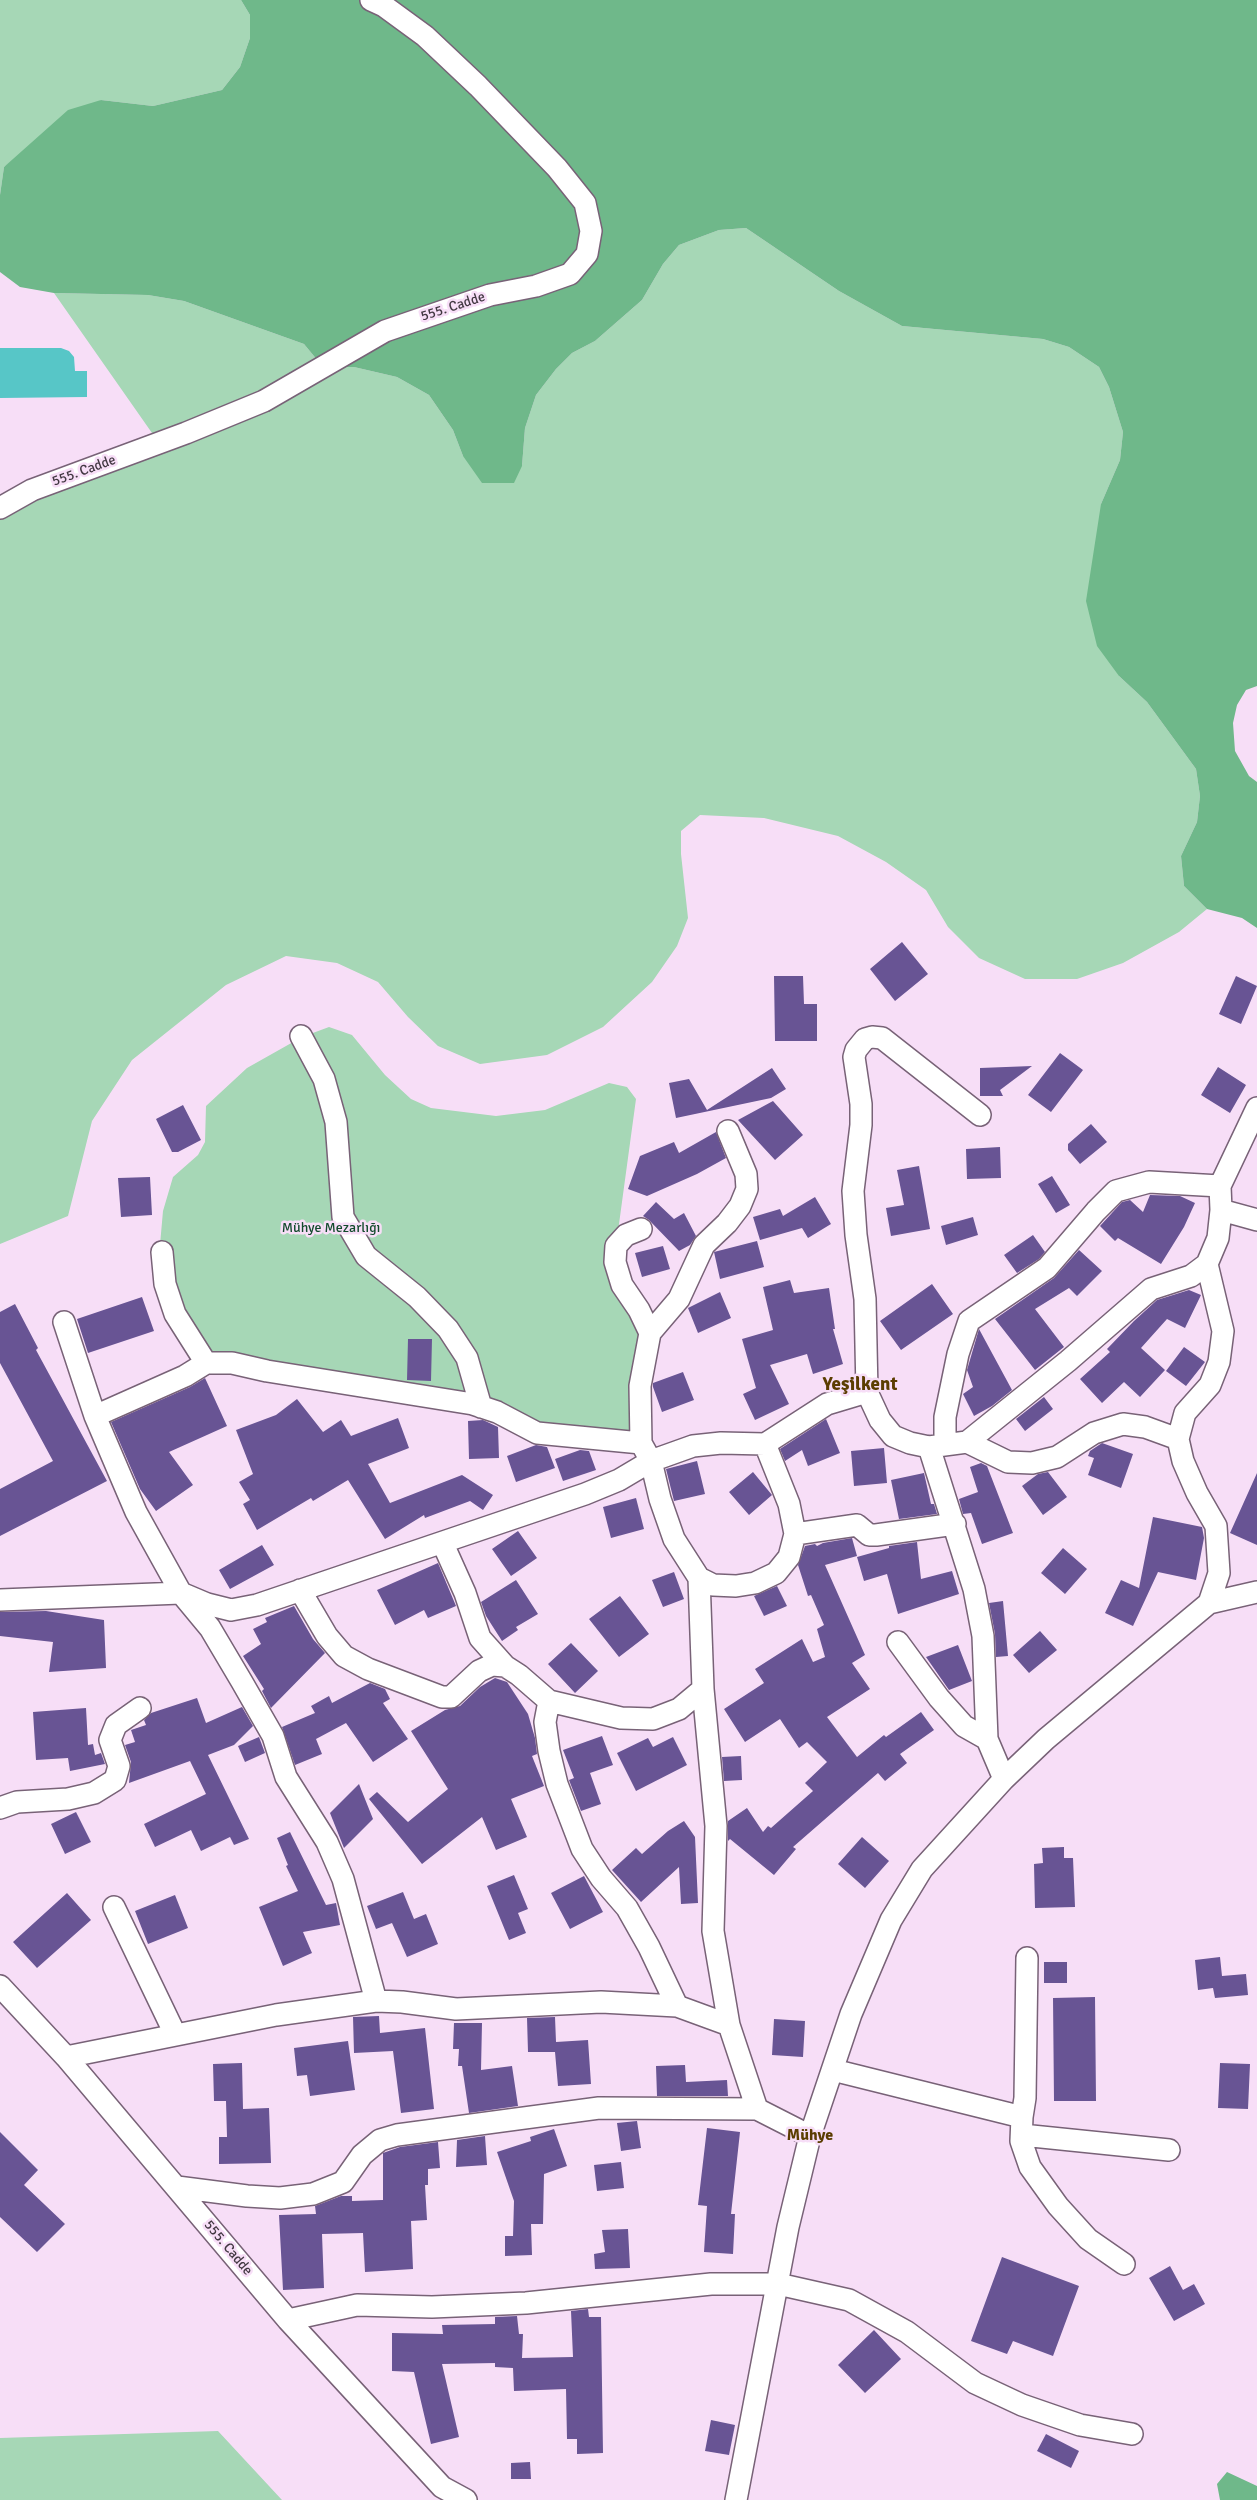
<!DOCTYPE html>
<meta charset="utf-8">
<style>
body{margin:0}
canvas{display:block;background:#f7def7}
</style>
<canvas width="1257" height="2500"></canvas>
<script>
const c = document.querySelector('canvas').getContext('2d');
c.lineJoin = 'round';
function fill(path, color) { c.fillStyle = color; c.fill(path, 'evenodd'); }
const poly = rows => new Path2D(rows.map(r => 'M' + r).join(''));
function stroke(path, color, width, dash) { c.strokeStyle = color; c.lineWidth = width; c.lineCap = dash ? 'butt' : 'round'; c.setLineDash(dash || []); c.stroke(path); }
function label(font, color, halo, rows, align = 'center') {
  c.font = font + ' Signika,sans-serif'; c.lineWidth = 5; c.setLineDash([]); c.textBaseline = 'middle'; c.strokeStyle = halo; c.fillStyle = color; for (const [text, x, y, turn = 0] of rows) {
    c.save(); c.translate(x, y); c.rotate((+turn || 0) * Math.PI / 180); c.textAlign = isNaN(turn) ? turn : align; if (halo) c.strokeText(text, 0, 0); c.fillText(text, 0, 0); c.restore();
  }
}
fill(poly([
 [0,0,241,0,250,15,250,38,240,67,222,90,153,106,101,100,4,167,0,195],
 [746,228,839,291,902,326,1043,339,1069,347,1099,367,1109,387,1123,432,1120,460,1101,504,1119,676,1147,702,1196,769,1200,796,1197,822,1181,856,1184,886,1207,909,1179,932,1123,963,1077,979,1025,979,979,958,948,927,926,890,886,862,838,836,764,818,700,815,681,831,681,854,688,918,677,946,652,982,603,1027,547,1055,480,1064,438,1046,408,1017,378,982,337,963,286,956,226,985,132,1060,92,1121,68,1216,0,1244,0,508,159,443,54,293,148,295,184,301,304,344,323,367,354,367,397,377,429,395,453,430,463,456,522,466,525,428,536,395,556,369,572,353,595,341,642,300,663,264,679,245,719,230],
 [329,1027,352,1035,385,1075,411,1099,431,1108,496,1116,545,1110,609,1083,627,1087,636,1099,616,1246,639,1310,641,1443,537,1433,497,1412,206,1363,159,1256,163,1211,173,1177,198,1155,205,1142,206,1106,247,1068,302,1037],
 [218,2431,282,2500,0,2500,0,2438]
]), '#a6d7b6');
fill(poly([
 [241,0,1257,0,1257,686,1246,690,1237,705,1233,723,1235,751,1249,776,1257,782,1257,928,1242,918,1207,909,1184,886,1181,856,1197,822,1200,796,1196,769,1147,702,1119,676,1097,646,1086,601,1101,504,1120,460,1123,432,1109,387,1099,367,1069,347,1043,339,902,326,839,291,746,228,719,230,679,245,663,264,642,300,595,341,572,353,556,369,536,395,525,428,522,466,514,483,482,483,463,456,453,430,429,395,397,377,354,367,323,367,304,344,184,301,148,295,54,293,20,287,0,272,0,195,4,167,68,110,101,100,153,106,222,90,240,67,250,38,250,15],
 [1227,2472,1257,2486,1257,2500,1220,2500,1217,2484]
]), '#6fb88a');
fill(poly([
 [61,348,69,351,74,357,75,371,87,371,87,397,0,398,0,348]
]), '#57c6c7');
fill(poly([
 [902,942,928,974,895,1001,870,969],
 [774,976,803,976,804,1004,817,1004,817,1041,775,1041],
 [1236,976,1257,986,1241,1024,1219,1014],
 [1060,1053,1083,1070,1051,1112,1028,1095],
 [1032,1066,1000,1090,1003,1096,980,1096,980,1068],
 [1218,1067,1246,1085,1230,1113,1201,1095],
 [772,1068,786,1089,771,1098,676,1118,669,1083,689,1079,707,1110],
 [773,1101,803,1135,775,1160,738,1120],
 [183,1105,201,1140,178,1152,172,1152,156,1119],
 [1091,1124,1107,1142,1080,1164,1068,1150,1068,1144],
 [716,1132,726,1158,697,1174,647,1196,628,1189,640,1156,674,1142,679,1153],
 [1000,1147,1001,1178,967,1179,966,1149],
 [919,1166,930,1229,891,1236,886,1208,904,1205,897,1170],
 [1052,1176,1070,1205,1056,1213,1038,1184],
 [150,1177,152,1215,121,1217,118,1178],
 [1150,1195,1180,1196,1195,1203,1184,1227,1161,1264,1118,1238,1115,1241,1100,1226,1122,1202,1130,1200,1143,1212],
 [815,1197,831,1224,808,1238,802,1228,760,1240,753,1217,780,1209,783,1216],
 [656,1202,674,1219,684,1213,696,1236,690,1245,679,1251,649,1220,643,1216],
 [973,1217,978,1235,946,1245,941,1226],
 [1033,1235,1045,1252,1039,1259,1017,1273,1004,1255],
 [757,1241,764,1267,720,1279,714,1252],
 [663,1246,670,1269,642,1277,635,1253],
 [1079,1250,1102,1271,1077,1296,1069,1288,1035,1309,1064,1347,1035,1370,995,1319,1054,1278],
 [790,1280,794,1293,829,1288,835,1329,833,1329,843,1364,813,1374,807,1354,770,1365,789,1404,755,1420,743,1394,756,1388,742,1339,773,1330,763,1287],
 [932,1284,953,1314,901,1350,880,1321],
 [1189,1290,1201,1295,1185,1328,1167,1319,1141,1348,1165,1370,1140,1397,1124,1382,1102,1403,1080,1379,1110,1352,1107,1349,1134,1321,1157,1300],
 [720,1292,731,1318,698,1333,688,1308],
 [142,1297,154,1331,88,1353,77,1319],
 [15,1304,38,1348,36,1350,107,1481,0,1536,0,1489,53,1461,0,1363,0,1312],
 [979,1329,1012,1390,992,1406,974,1416,963,1394,973,1387,967,1370],
 [408,1339,432,1339,431,1381,407,1380],
 [1184,1347,1205,1362,1186,1386,1166,1371],
 [683,1372,694,1400,662,1412,653,1387,653,1383],
 [205,1378,227,1426,169,1452,193,1485,156,1511,140,1489,111,1422,190,1387],
 [1044,1397,1053,1409,1025,1431,1016,1419],
 [297,1399,323,1432,341,1420,351,1436,398,1418,409,1448,368,1464,390,1503,462,1475,493,1495,483,1510,470,1501,425,1518,424,1515,385,1539,348,1480,313,1501,311,1498,257,1530,243,1504,250,1500,239,1482,253,1474,236,1430,276,1415],
 [826,1419,840,1453,808,1466,802,1450,785,1461,780,1449],
 [483,1420,498,1427,499,1458,469,1459,468,1421],
 [1102,1443,1133,1454,1121,1488,1088,1475,1094,1458,1088,1456,1090,1451],
 [536,1445,547,1447,555,1468,516,1482,507,1456],
 [884,1448,887,1483,854,1486,851,1451],
 [580,1450,589,1451,596,1470,563,1481,555,1459],
 [697,1461,705,1494,674,1501,666,1469],
 [981,1463,987,1466,1013,1533,982,1544,971,1513,963,1514,959,1499,978,1492,970,1467],
 [753,1472,772,1495,749,1515,729,1492],
 [1048,1472,1067,1497,1043,1515,1022,1486,1038,1474],
 [924,1473,931,1504,934,1504,937,1514,899,1519,891,1480],
 [1257,1473,1257,1545,1230,1533],
 [636,1498,644,1529,611,1538,603,1507],
 [1153,1517,1202,1527,1204,1538,1196,1580,1158,1572,1133,1626,1105,1613,1121,1580,1139,1588],
 [518,1531,537,1558,511,1576,492,1549],
 [852,1538,857,1556,825,1565,865,1655,852,1663,870,1689,827,1717,857,1757,884,1735,886,1737,921,1712,934,1730,900,1754,907,1763,885,1781,878,1773,793,1847,796,1849,774,1875,730,1839,728,1841,728,1821,747,1808,763,1832,768,1826,771,1828,813,1791,805,1783,827,1762,807,1742,799,1748,780,1719,745,1742,724,1709,764,1683,755,1669,802,1639,813,1662,825,1657,817,1629,824,1625,811,1595,808,1596,798,1565,805,1546,815,1544,817,1546,823,1543],
 [917,1542,921,1579,952,1571,959,1594,898,1614,887,1574,864,1581,857,1557,889,1548,889,1546],
 [262,1545,274,1565,230,1589,219,1570],
 [1063,1548,1087,1569,1065,1594,1041,1573],
 [438,1563,456,1606,428,1618,424,1610,395,1625,377,1590],
 [674,1572,684,1599,663,1607,652,1580],
 [516,1580,538,1614,516,1627,518,1630,502,1641,486,1616,481,1602],
 [777,1586,787,1606,764,1616,754,1596],
 [620,1596,649,1634,619,1657,589,1619],
 [1003,1601,1008,1656,996,1657,995,1634,989,1603],
 [294,1606,313,1639,325,1653,271,1708,262,1691,264,1689,243,1656,261,1644,253,1629,267,1622,265,1618],
 [46,1611,104,1620,106,1668,49,1672,53,1642,0,1636,0,1612],
 [1040,1631,1057,1650,1029,1673,1013,1655],
 [571,1643,598,1671,575,1693,548,1664],
 [958,1645,972,1681,949,1690,926,1657],
 [495,1678,507,1682,528,1714,535,1738,537,1754,532,1756,544,1786,511,1799,527,1837,496,1850,482,1817,422,1864,369,1799,377,1792,408,1822,448,1789,411,1731,445,1710,460,1706,480,1687],
 [370,1683,385,1689,390,1699,383,1703,408,1739,373,1762,346,1723,316,1739,322,1754,295,1765,282,1727,315,1713,311,1706,329,1696,332,1703],
 [197,1698,206,1723,242,1707,253,1726,234,1745,208,1755,249,1839,234,1845,230,1837,201,1851,191,1830,155,1847,144,1824,206,1794,190,1761,129,1783,131,1762,125,1745,135,1742,131,1730,146,1725,144,1720,151,1713],
 [86,1708,88,1745,93,1744,95,1755,101,1753,105,1764,70,1771,68,1758,36,1760,33,1712],
 [602,1736,613,1765,590,1773,601,1804,581,1811,569,1780,574,1778,563,1750],
 [259,1737,265,1753,245,1762,238,1746],
 [673,1737,687,1765,636,1791,617,1753,648,1738,653,1747],
 [741,1756,742,1780,724,1781,722,1757],
 [359,1784,373,1819,344,1848,330,1813],
 [76,1812,91,1842,65,1854,51,1824],
 [684,1821,695,1837,698,1903,681,1904,679,1867,641,1902,612,1870,636,1848,642,1854,668,1831],
 [290,1832,326,1905,336,1903,340,1925,303,1932,312,1953,283,1966,259,1907,298,1891,286,1866,288,1865,277,1838],
 [862,1837,889,1861,865,1888,838,1864],
 [1064,1847,1064,1858,1073,1858,1075,1907,1035,1908,1034,1864,1043,1863,1042,1848],
 [514,1875,528,1909,518,1913,526,1933,509,1940,487,1886],
 [584,1876,603,1912,570,1929,551,1893],
 [403,1892,414,1919,426,1914,438,1944,407,1957,392,1923,376,1929,367,1906],
 [67,1893,91,1920,37,1968,13,1942],
 [175,1895,188,1928,148,1944,135,1911],
 [1220,1957,1222,1976,1246,1974,1248,1995,1215,1998,1213,1988,1198,1990,1195,1960],
 [1044,1962,1067,1962,1067,1983,1044,1983],
 [1095,1997,1096,2101,1054,2101,1053,1998],
 [379,2016,380,2033,425,2028,434,2109,401,2113,393,2051,354,2053,353,2017],
 [555,2017,556,2042,588,2040,591,2084,558,2086,555,2052,528,2052,527,2018],
 [774,2019,805,2021,803,2057,772,2055],
 [454,2023,482,2023,481,2070,512,2066,518,2106,469,2113,462,2066,458,2066,459,2049,453,2049],
 [348,2041,355,2090,310,2096,307,2075,297,2076,294,2048],
 [242,2063,243,2109,269,2108,271,2163,219,2164,219,2137,227,2137,226,2101,214,2101,213,2064],
 [1220,2063,1250,2064,1248,2109,1218,2108],
 [685,2065,686,2082,727,2080,728,2096,657,2096,656,2066],
 [637,2121,641,2148,621,2151,617,2123],
 [707,2128,740,2132,731,2214,735,2214,733,2254,704,2252,707,2206,698,2205],
 [554,2129,567,2166,544,2174,543,2224,531,2224,532,2255,505,2256,505,2236,513,2236,514,2201,497,2152,531,2141,530,2137],
 [0,2132,38,2170,24,2185,65,2224,37,2252,0,2217],
 [485,2136,487,2165,456,2167,457,2140],
 [438,2142,440,2168,428,2169,428,2185,425,2185,427,2220,411,2221,413,2269,365,2272,363,2233,322,2234,324,2288,283,2290,279,2215,316,2214,315,2206,341,2196,352,2196,352,2201,383,2200,383,2153,400,2147],
 [621,2162,624,2188,597,2191,594,2165],
 [628,2229,630,2268,595,2269,594,2254,605,2252,602,2230],
 [1002,2257,1079,2286,1053,2356,1013,2341,1007,2354,971,2341],
 [1170,2266,1183,2290,1194,2284,1205,2304,1174,2321,1149,2278],
 [588,2309,589,2317,601,2317,603,2453,577,2454,577,2439,567,2439,566,2389,514,2391,513,2368,495,2367,495,2363,442,2364,459,2437,431,2444,414,2372,392,2371,392,2333,443,2334,442,2325,495,2324,495,2317,517,2316,519,2334,523,2334,522,2358,573,2357,571,2311],
 [874,2330,901,2359,865,2393,838,2365],
 [711,2420,735,2425,729,2455,705,2451],
 [1046,2434,1079,2451,1071,2468,1037,2451],
 [530,2462,531,2479,511,2479,511,2463]
]), '#685494');
const minor = poly([
 [0,508,32,490,186,433,264,401,385,331,490,295,536,286,570,274,587,254,591,231,585,203,557,168,478,86,425,36,384,6,371,0],
 [301,1036,324,1079,336,1122,343,1217,366,1256,417,1297,448,1329,467,1358,481,1407],
 [980,1115,882,1038,872,1037,865,1039,856,1050,854,1057,861,1104,861,1125,853,1191,856,1235,865,1299,867,1392,880,1420,893,1436,910,1443,929,1447,974,1589,983,1636,987,1739,1004,1779],
 [1221,1210,1257,1220],
 [641,1229,626,1235,616,1246,615,1262,622,1285,639,1310,650,1333,640,1386,641,1443,651,1461,660,1499,674,1539,699,1578,703,1689,716,1826,713,1931,729,2025,757,2109],
 [162,1252,165,1284,175,1314,206,1363],
 [1207,1264,1223,1331,1219,1362,1210,1385,1185,1413,1178,1439,1183,1461,1197,1493,1216,1526,1219,1573,1209,1603],
 [64,1322,95,1416,136,1512,181,1593,210,1628,242,1682,273,1736,286,1777,327,1842,343,1879,376,2001],
 [650,1333,679,1299,704,1245,727,1223,740,1206,747,1189,746,1174,728,1131],
 [95,1416,185,1376,206,1363,232,1363,267,1371,473,1404,497,1412,537,1433,641,1443],
 [967,1442,1008,1462,1032,1463,1057,1457,1094,1433,1123,1424,1145,1427,1178,1439],
 [945,1445,945,1417,958,1354,969,1321,1047,1268,1096,1211,1116,1191,1149,1182,1220,1186],
 [929,1447,967,1442,1068,1361,1151,1289,1191,1276,1207,1264,1218,1238,1221,1210,1220,1186,1257,1108],
 [795,1534,857,1525,869,1535,876,1535,955,1524],
 [443,1544,465,1593,480,1638,505,1666],
 [699,1578,713,1585,736,1586,755,1583,776,1573,789,1557,795,1534,789,1504,765,1444],
 [300,1590,327,1636,344,1656,368,1669,442,1697,451,1697,479,1671,492,1665,505,1666,519,1675,549,1701,621,1718,653,1719,679,1709,703,1689],
 [0,1600,181,1593,207,1604,231,1610,257,1605,585,1494,619,1480,651,1461,693,1446,721,1443,765,1444,827,1404,867,1392],
 [898,1642,939,1698,964,1726,987,1739],
 [549,1701,545,1722,549,1751,557,1784,582,1849,601,1878,627,1908,649,1947,677,2006],
 [0,1808,17,1802,68,1799,94,1793,115,1780,119,1766,110,1740,116,1725,140,1708],
 [114,1907,175,2034],
 [0,1986,66,2057,288,2320,442,2487,466,2500],
 [66,2057,276,2015,376,2001,402,2002,456,2009,601,2002,677,2006,729,2025],
 [833,2070,1022,2117,1025,2098,1027,1958],
 [1022,2117,1021,2141,1030,2167,1058,2206,1088,2239,1124,2264],
 [1022,2135,1169,2150],
 [177,2187,247,2196,280,2198,313,2194,343,2182,362,2155,380,2140,397,2135,599,2108,757,2109,810,2136],
 [288,2320,357,2305,432,2307,526,2303,711,2284,778,2284,849,2300,907,2332,975,2383,1022,2405,1080,2425,1132,2434],
 [736,2500,788,2227,810,2136,851,2014,891,1920,922,1869,1004,1779,1046,1739,1209,1603,1257,1592]
]);
stroke(minor, '#786277', 24);
stroke(minor, '#fff', 21);
label('14px', '#423842', '#f7def7', [
 ["555. Cadde",453,307,-18],
 ["555. Cadde",84,471,-20],
 ["555. Cadde",228,2248,50]
]);
label('14px', '#124a2c', '#f7def7', [
 ["Mühye Mezarlığı",331,1228]
]);
label('bold 16px', '#5b3d01', '#f7def7', [
 ["Mühye",810,2136]
]);
label('bold 19px', '#5b3d01', '#f7def7', [
 ["Yeşilkent",860,1385]
]);
</script>
